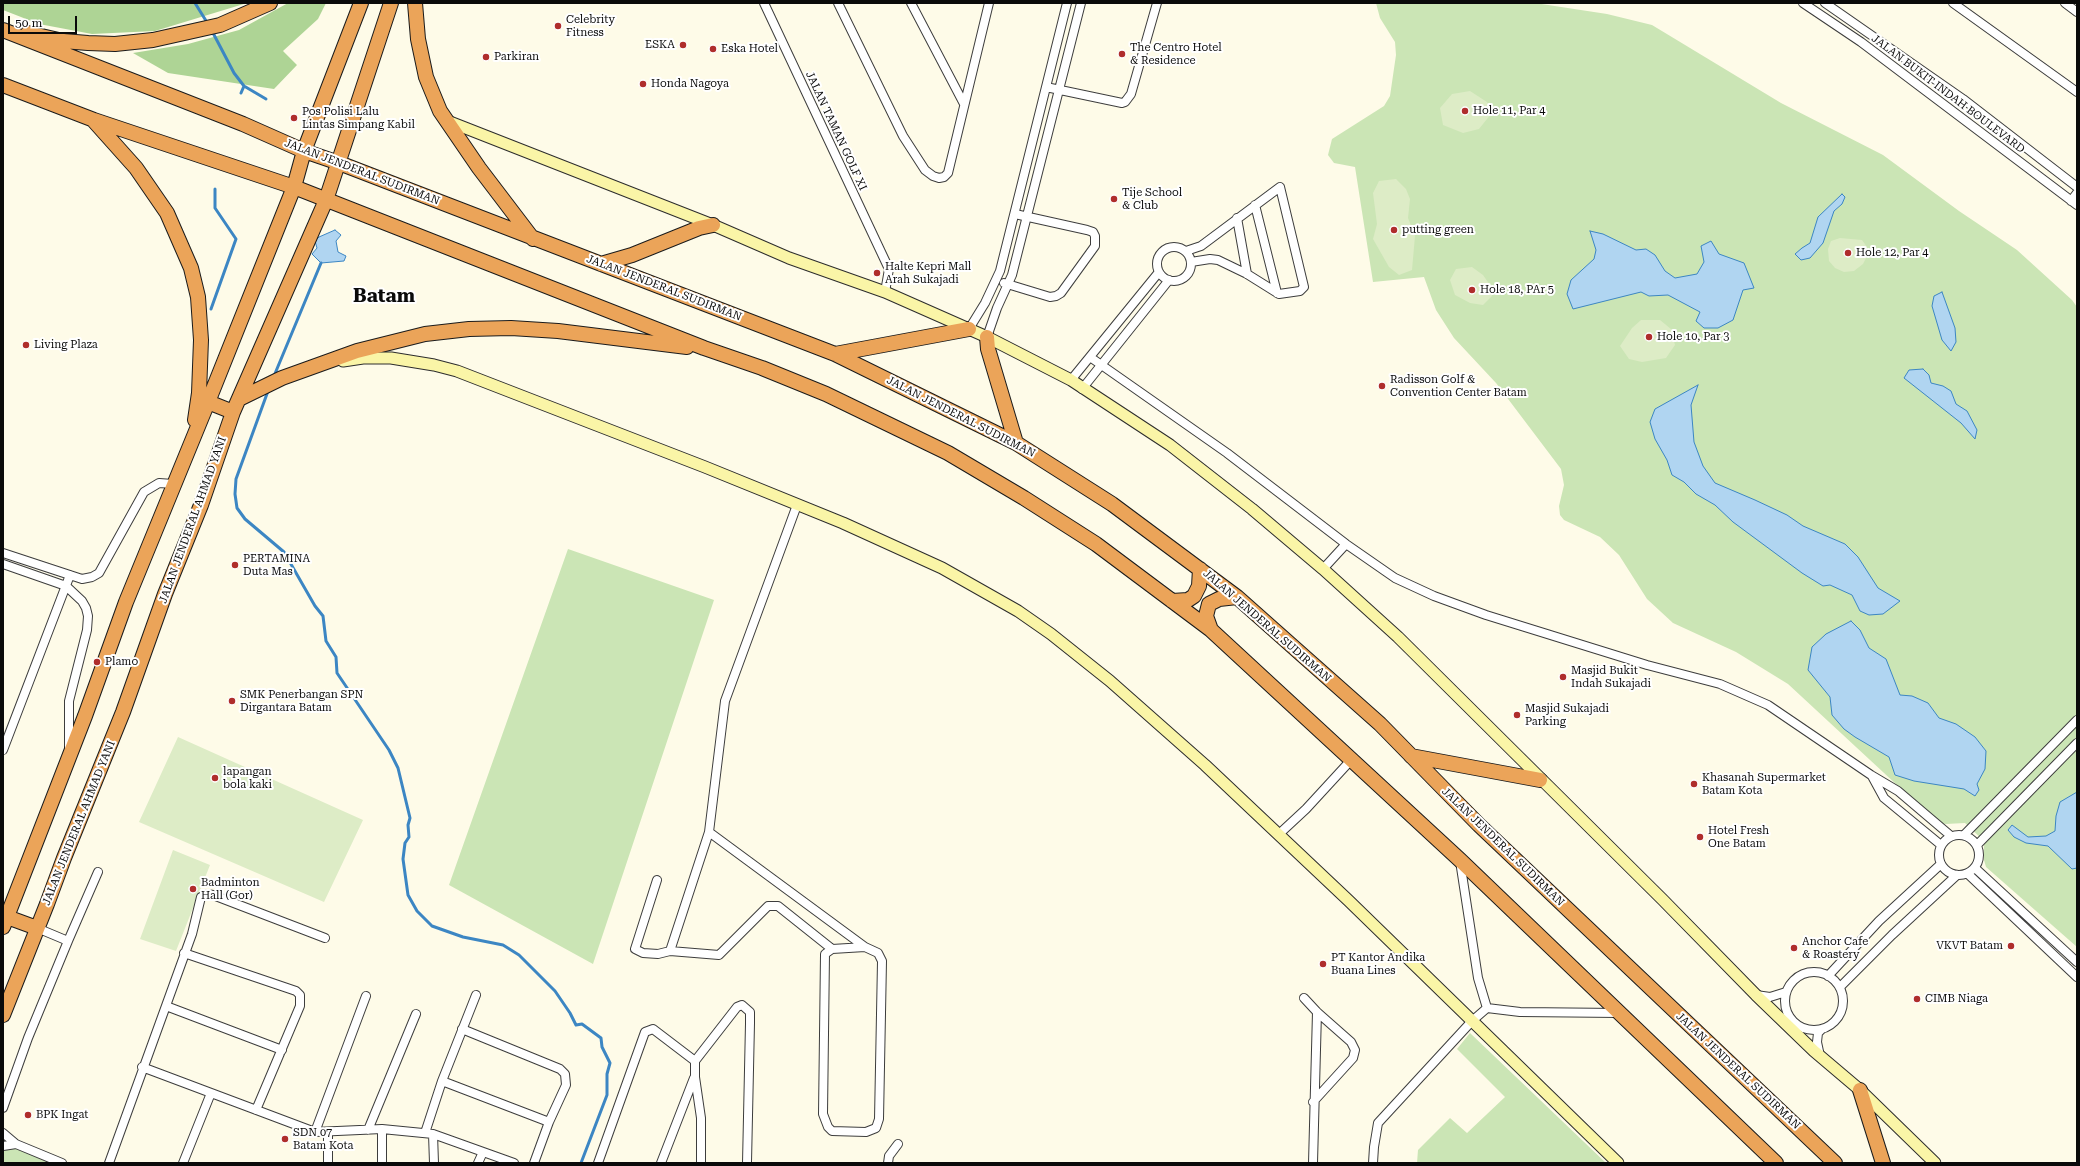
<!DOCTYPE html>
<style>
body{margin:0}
#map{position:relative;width:2080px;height:1166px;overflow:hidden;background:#fefbe8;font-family:"Roboto Serif",serif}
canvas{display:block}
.frame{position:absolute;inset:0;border:4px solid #0a0a0a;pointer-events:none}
.scale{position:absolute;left:8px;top:16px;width:69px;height:18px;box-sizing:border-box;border:2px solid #0a0a0a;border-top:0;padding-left:5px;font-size:12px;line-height:14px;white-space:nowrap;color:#0a0a0a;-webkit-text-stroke:3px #fff;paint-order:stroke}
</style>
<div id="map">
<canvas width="2080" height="1166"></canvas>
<div class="frame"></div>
<div class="scale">50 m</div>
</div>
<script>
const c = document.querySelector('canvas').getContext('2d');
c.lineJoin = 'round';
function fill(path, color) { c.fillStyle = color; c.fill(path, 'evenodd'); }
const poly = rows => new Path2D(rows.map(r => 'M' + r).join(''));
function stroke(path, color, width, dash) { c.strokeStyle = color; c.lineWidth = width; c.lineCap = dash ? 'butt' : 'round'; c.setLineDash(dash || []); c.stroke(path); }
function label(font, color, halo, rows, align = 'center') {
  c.font = font + ' "Roboto Serif",serif'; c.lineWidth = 4; c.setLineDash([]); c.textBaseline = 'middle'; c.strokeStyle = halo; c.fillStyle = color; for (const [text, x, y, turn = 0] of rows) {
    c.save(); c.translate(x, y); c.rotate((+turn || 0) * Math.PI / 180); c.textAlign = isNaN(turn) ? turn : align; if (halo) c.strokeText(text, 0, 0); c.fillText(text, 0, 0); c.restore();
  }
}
fill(poly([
 [1376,3,1535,3,1607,14,1652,25,1781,103,1883,155,1959,211,2017,250,2072,300,2077,307,2077,947,1986,867,1984,860,1984,841,1965,823,1946,824,1938,823,1788,684,1736,652,1673,623,1647,599,1619,555,1600,537,1564,520,1560,515,1559,506,1564,485,1561,469,1496,383,1454,338,1436,310,1424,277,1373,282,1355,167,1334,163,1328,155,1332,139,1384,106,1390,96,1396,55,1395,42,1380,18],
 [568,549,714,600,593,964,449,885],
 [1470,1033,1606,1163,1417,1163,1418,1150,1450,1118,1467,1133,1505,1097,1457,1049],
 [15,1142,63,1163,3,1163,3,1144]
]), '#cbe5b5');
fill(poly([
 [3,3,247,3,155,31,92,34,39,24,3,10],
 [288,3,326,3,318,19,283,51,297,65,274,89,168,73,133,53,188,44,239,30]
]), '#aed495');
fill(poly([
 [1470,91,1487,102,1491,114,1479,129,1463,133,1443,125,1440,108,1452,94],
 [1396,179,1406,189,1410,199,1408,218,1415,236,1412,270,1399,275,1389,267,1373,239,1377,224,1373,193,1379,181],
 [1840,238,1862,240,1867,247,1867,256,1863,264,1854,271,1844,272,1835,268,1829,261,1828,249,1831,241],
 [1472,267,1483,275,1490,285,1492,296,1483,305,1470,303,1455,295,1450,280,1456,269],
 [1641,320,1660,320,1671,329,1675,345,1666,358,1642,362,1629,359,1620,346,1632,328],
 [178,737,363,820,324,902,139,822],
 [173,850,210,865,176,951,140,939]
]), '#ddecc6');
const water = poly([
 [1842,194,1845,197,1842,204,1834,211,1823,243,1810,258,1801,260,1795,254,1802,248,1810,243,1818,217,1842,194],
 [335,230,341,235,336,241,338,252,346,256,344,261,321,263,312,254,317,248,315,241,319,237,335,230],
 [1590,231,1603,234,1636,250,1646,249,1655,255,1665,271,1675,278,1697,274,1704,262,1701,246,1711,241,1719,254,1744,263,1754,288,1743,290,1733,320,1718,328,1704,328,1696,321,1700,312,1668,295,1649,296,1641,292,1573,309,1567,294,1571,280,1594,259,1596,250,1590,231],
 [1942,292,1955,328,1956,342,1951,351,1942,340,1932,306,1934,296,1942,292],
 [1923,369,1929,375,1931,383,1943,386,1951,391,1956,404,1967,411,1977,430,1975,439,1961,423,1904,378,1909,370,1923,369],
 [1698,385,1691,405,1694,442,1703,466,1715,483,1755,500,1787,515,1803,526,1845,544,1858,557,1878,588,1900,601,1883,614,1869,615,1860,611,1852,595,1830,585,1823,586,1802,573,1733,522,1715,505,1696,494,1684,482,1672,475,1667,460,1655,439,1650,422,1655,409,1698,385],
 [1851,621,1860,630,1869,648,1886,659,1900,695,1912,696,1928,703,1939,718,1956,724,1975,737,1986,751,1985,769,1977,784,1979,790,1975,796,1964,789,1914,781,1895,775,1889,757,1855,737,1844,729,1832,715,1830,697,1808,670,1812,647,1826,634,1851,621],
 [2077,792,2077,868,2072,869,2048,846,2026,843,2014,837,2008,830,2012,825,2028,837,2046,836,2055,831,2056,816,2060,802,2077,792]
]);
fill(water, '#b0d5f1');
stroke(water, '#3c86c3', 1);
stroke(poly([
 [195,3,208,24],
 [212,31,234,73,244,86,266,99],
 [241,93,244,86],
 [211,309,236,239,215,208,215,189],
 [274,376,321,263],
 [268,391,236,479,235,494,237,508,245,519,284,552,315,606,323,616,326,641,336,657,337,673,389,750,398,768,410,818,408,825,409,837,405,843,403,859,408,895,417,911,432,926,463,937,503,945,519,955,555,991,570,1013,576,1025,582,1024,601,1038,602,1047,610,1063,607,1074,607,1095,581,1163]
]), '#3c86c3', 3);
const street = poly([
 [764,3,889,269,885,292],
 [838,3,903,136,925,170,933,176,939,178,944,177,948,173,989,3],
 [911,3,964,104],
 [1803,3,1861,42,2077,205],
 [1825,3,1963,99,2077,187],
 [1953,3,2077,92],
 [2065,3,2077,12],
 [1046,87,1122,103,1125,102,1131,94,1157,3],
 [2071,201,2077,193],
 [1255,205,1277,293],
 [1237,218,1247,274],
 '1157 264a17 17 0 1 1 34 0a17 17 0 1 1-34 0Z',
 [1186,251,1201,246,1280,187,1304,287,1300,291,1279,294,1247,274,1218,260,1210,259,1191,262],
 [1004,283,1050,297,1056,296,1061,293,1095,246,1095,236,1093,232,1087,230,1015,214],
 [969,329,985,303,1000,271,1067,3],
 [987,337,997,308,1012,275,1081,3],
 [1090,357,1227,453,1346,544,1395,578,1434,596,1486,615,1647,665,1720,684,1768,705,1871,775,1898,791,1951,836],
 [1071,380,1159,272],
 [1082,389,1169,280],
 [797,505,725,701,709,832,865,947],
 [3,553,82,579,92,577,99,573,144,492,159,483,173,484],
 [3,564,66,586,82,601,86,608,88,616,87,630,69,701,69,750],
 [1323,569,1346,544],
 [3,750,70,575],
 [1872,776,1884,798,1941,845],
 '1939 855a20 20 0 1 1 40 0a20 20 0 1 1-40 0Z',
 [1278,835,1306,809,1352,759],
 [1964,835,2077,720],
 [1977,845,2077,743],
 [1460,861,1478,978,1487,1008],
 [1975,868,2077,962],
 [1968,874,2077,977],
 [657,880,635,949,643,953,658,954,670,951,709,832],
 [37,928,68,941,98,872],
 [865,947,878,953,882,961,879,1119,876,1128,866,1132,832,1131,828,1127,823,1114,825,954,832,949,865,947],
 [670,951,719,955,768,906,778,906,832,949],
 [184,953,296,991,300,995,300,1006,256,1110],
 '1785 1001a29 29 0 1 1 58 0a29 29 0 1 1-58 0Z',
 [1828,976,1879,921,1941,864],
 [1840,987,1892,935,1957,875],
 [1756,995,1770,997,1786,992],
 [366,996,315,1132,382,1129,433,1134,514,1163],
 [1304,998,1317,1012,1351,1042,1355,1050,1353,1058,1313,1102],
 [166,1006,282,1050],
 [462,1029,560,1069,565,1074,566,1085,549,1122,534,1163],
 [1820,1056,1817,1042,1818,1033,1822,1029],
 [142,1067,315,1132],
 [442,1081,549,1122],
 [3,1108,28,1038,68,941],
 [368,1130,416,1014],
 [328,1132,328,1163],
 [3,1133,16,1144,62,1163],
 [425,1133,442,1081,476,995],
 [433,1134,434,1163],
 [3,1146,16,1144],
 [109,1163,192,934,201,897,207,894,213,895,325,938],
 [183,1163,211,1093],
 [382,1163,382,1129],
 [478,1163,483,1152],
 [598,1163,645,1032,653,1029,695,1061],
 [661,1163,694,1078],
 [701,1163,701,1118,695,1077,695,1061,737,1007,742,1005,750,1012,750,1023,747,1163],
 [888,1163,889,1156,898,1144],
 [1313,1163,1317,1012],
 [1373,1163,1374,1147,1378,1123,1472,1021,1487,1008,1520,1012,1619,1013]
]);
const secondary = poly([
 [445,120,713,225,789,258,885,292,987,337,1071,380,1170,445,1252,509,1323,569,1398,637,1663,900,1756,995,1814,1051,1860,1090,1935,1163],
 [343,361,363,358,391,358,434,365,457,371,705,467,843,523,942,568,1018,611,1051,634,1110,681,1205,765,1349,901,1618,1163]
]);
const highway = poly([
 [415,3,418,39,426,77,440,111,479,168,533,239],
 [3,30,243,124,304,151,339,163,835,354,1016,443,1112,504,1237,597,1380,724,1479,825,1835,1163],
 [28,33,63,41,88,43,115,44,153,40,220,25,270,3],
 [3,85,94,120,294,187,704,348,762,368,826,394,948,453,1024,498,1096,544,1211,630,1460,860,1776,1163],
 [94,121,136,168,167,213,191,268,198,297,201,340,199,393,195,420],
 [601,264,632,255,699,228,713,225],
 [987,337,988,349,1016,443],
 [835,354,969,329],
 [239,399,282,378,357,351,425,334,469,329,511,328,558,331,687,347],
 [208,402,233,412],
 [1172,601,1188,600,1194,596,1199,586,1200,569],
 [1211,630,1206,616,1209,604,1219,599,1237,597],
 [1411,756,1540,780],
 [7,917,37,928],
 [3,927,85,716,126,602,208,402,294,187,304,151,361,3],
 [3,1015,47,904,64,858,123,712,165,594,201,505,233,412,326,200,391,3],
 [1860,1090,1883,1163]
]);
stroke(street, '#3d3d3d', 10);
stroke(secondary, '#2c2c2c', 13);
stroke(highway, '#1b1b1b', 16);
stroke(street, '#fff', 8);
stroke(secondary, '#faf5a7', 11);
stroke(highway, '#eba459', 14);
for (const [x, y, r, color] of [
 [558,26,4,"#af2d2c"],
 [683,45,4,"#af2d2c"],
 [713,49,4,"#af2d2c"],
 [1122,54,4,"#af2d2c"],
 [486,57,4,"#af2d2c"],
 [643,84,4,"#af2d2c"],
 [1465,111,4,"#af2d2c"],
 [294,118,4,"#af2d2c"],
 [1114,199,4,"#af2d2c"],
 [1394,230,4,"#af2d2c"],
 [1848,253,4,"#af2d2c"],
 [877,273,4,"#af2d2c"],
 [1472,290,4,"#af2d2c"],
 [1649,337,4,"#af2d2c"],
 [26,345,4,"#af2d2c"],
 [1382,386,4,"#af2d2c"],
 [235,565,4,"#af2d2c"],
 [97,662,4,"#af2d2c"],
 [1563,677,4,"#af2d2c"],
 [232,701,4,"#af2d2c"],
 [1517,715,4,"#af2d2c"],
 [215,778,4,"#af2d2c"],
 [1694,784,4,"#af2d2c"],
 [1700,837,4,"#af2d2c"],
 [193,889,4,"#af2d2c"],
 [2011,946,4,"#af2d2c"],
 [1794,948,4,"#af2d2c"],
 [1323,964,4,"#af2d2c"],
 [1917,999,4,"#af2d2c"],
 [28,1115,4,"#af2d2c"],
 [285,1139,4,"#af2d2c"]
]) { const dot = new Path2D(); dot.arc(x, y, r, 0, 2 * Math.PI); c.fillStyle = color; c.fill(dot); stroke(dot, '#fff', 1.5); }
label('11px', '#0a0a0a', '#fff', [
 ["Celebrity",566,20],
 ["Fitness",566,33],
 ["ESKA",675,45,"right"],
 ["The Centro Hotel",1130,48],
 ["& Residence",1130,61],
 ["Eska Hotel",721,49],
 ["Parkiran",494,57],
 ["Honda Nagoya",651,84],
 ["Hole 11, Par 4",1473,111],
 ["Pos Polisi Lalu",302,112],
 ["Lintas Simpang Kabil",302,125],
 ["Tije School",1122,193],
 ["& Club",1122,206],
 ["putting green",1402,230],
 ["Hole 12, Par 4",1856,253],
 ["Halte Kepri Mall",885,267],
 ["Arah Sukajadi",885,280],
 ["Hole 18, PAr 5",1480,290],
 ["Hole 10, Par 3",1657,337],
 ["Living Plaza",34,345],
 ["Radisson Golf &",1390,380],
 ["Convention Center Batam",1390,393],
 ["PERTAMINA",243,559],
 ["Duta Mas",243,572],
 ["Plamo",105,662],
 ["Masjid Bukit",1571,671],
 ["Indah Sukajadi",1571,684],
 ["SMK Penerbangan SPN",240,695],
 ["Dirgantara Batam",240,708],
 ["Masjid Sukajadi",1525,709],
 ["Parking",1525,722],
 ["lapangan",223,772],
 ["bola kaki",223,785],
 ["Khasanah Supermarket",1702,778],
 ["Batam Kota",1702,791],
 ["Hotel Fresh",1708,831],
 ["One Batam",1708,844],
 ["Badminton",201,883],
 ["Hall (Gor)",201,896],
 ["Anchor Cafe",1802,942],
 ["& Roastery",1802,955],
 ["VKVT Batam",2003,946,"right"],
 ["PT Kantor Andika",1331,958],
 ["Buana Lines",1331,971],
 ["CIMB Niaga",1925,999],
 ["BPK Ingat",36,1115],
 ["SDN 07",293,1133],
 ["Batam Kota",293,1146]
], 'left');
label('11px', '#0a0a0a', '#fff', [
 ["JALAN BUKIT INDAH BOULEVARD",1948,94,37],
 ["JALAN TAMAN GOLF XI",836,131,65],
 ["JALAN JENDERAL SUDIRMAN",362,172,21],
 ["JALAN JENDERAL SUDIRMAN",664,288,21],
 ["JALAN JENDERAL SUDIRMAN",961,417,27],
 ["JALAN JENDERAL AHMAD YANI",193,520,-70],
 ["JALAN JENDERAL SUDIRMAN",1267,626,41],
 ["JALAN JENDERAL AHMAD YANI",79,823,-68],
 ["JALAN JENDERAL SUDIRMAN",1503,847,44],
 ["JALAN JENDERAL SUDIRMAN",1738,1071,43]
]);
label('bold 19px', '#0a0a0a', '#fff', [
 ["Batam",384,296]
]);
</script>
